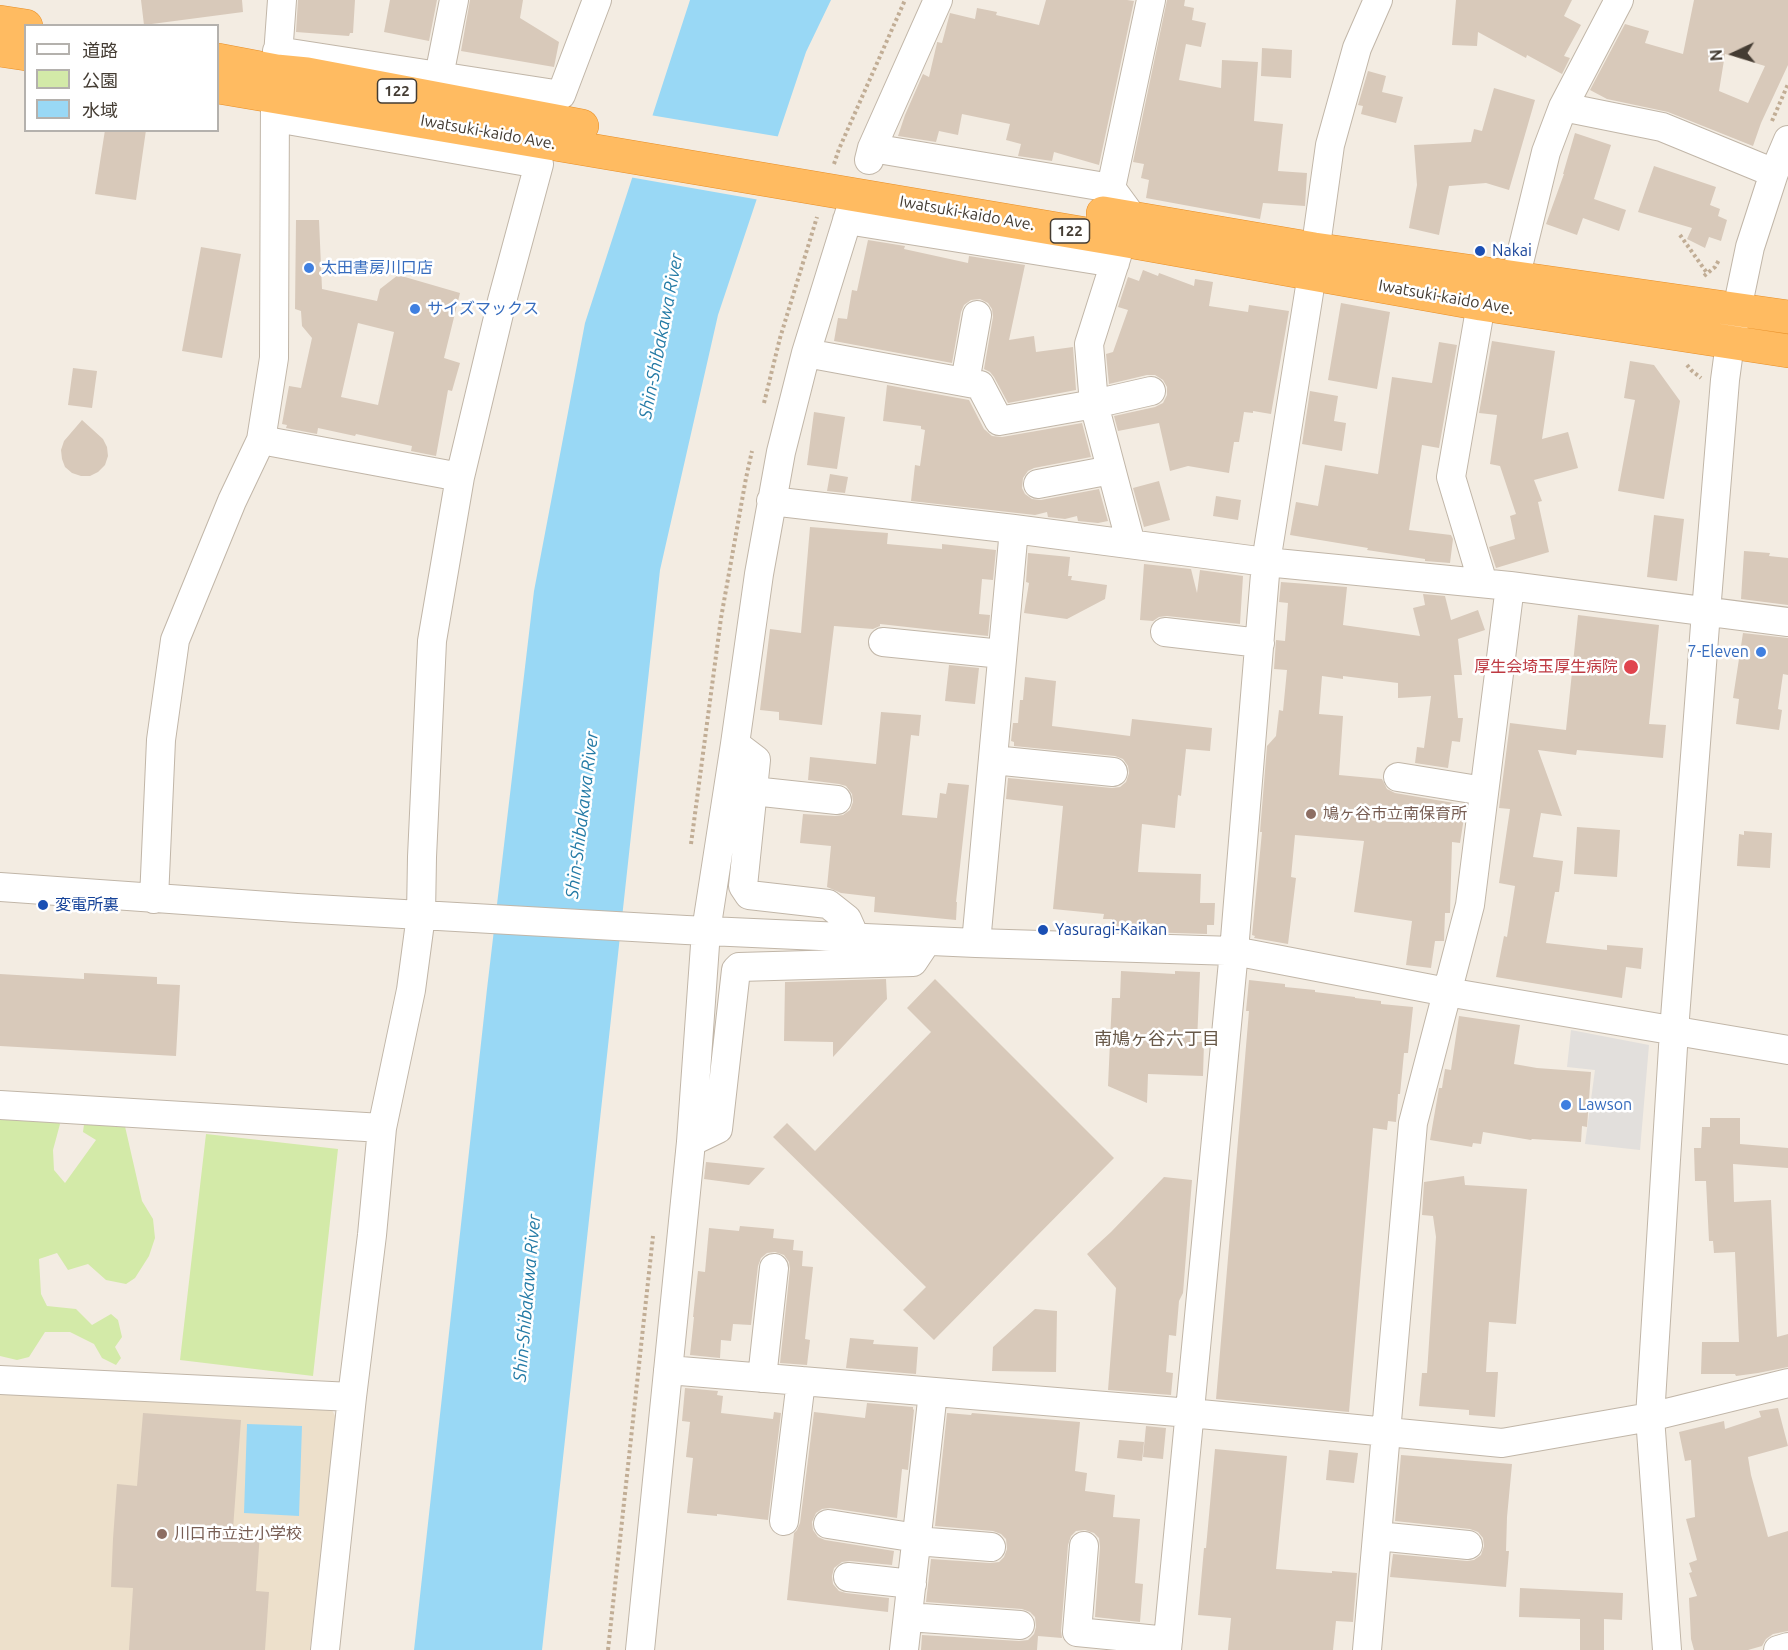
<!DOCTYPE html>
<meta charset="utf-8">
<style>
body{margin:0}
#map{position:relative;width:1788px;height:1650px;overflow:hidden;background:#f3ece2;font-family:Ubuntu,"Noto Sans JP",sans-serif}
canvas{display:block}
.legend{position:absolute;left:24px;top:24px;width:195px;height:108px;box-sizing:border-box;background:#fff;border:2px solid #b4b1ad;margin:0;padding:8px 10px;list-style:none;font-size:18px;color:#443c33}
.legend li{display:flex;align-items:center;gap:12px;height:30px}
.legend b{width:30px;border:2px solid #b4b1ad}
.north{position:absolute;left:1704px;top:24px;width:60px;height:60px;-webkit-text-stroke:4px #fff;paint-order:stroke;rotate:266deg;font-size:16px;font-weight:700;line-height:24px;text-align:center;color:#443c33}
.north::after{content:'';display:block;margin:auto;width:21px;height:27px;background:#443c33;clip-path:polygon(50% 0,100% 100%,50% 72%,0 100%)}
</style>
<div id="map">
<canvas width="1788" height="1650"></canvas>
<ul class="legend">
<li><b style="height:8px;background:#fff"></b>道路</li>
<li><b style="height:16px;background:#d3eaa8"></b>公園</li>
<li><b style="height:16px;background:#99d8f5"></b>水域</li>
</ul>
<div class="north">N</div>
</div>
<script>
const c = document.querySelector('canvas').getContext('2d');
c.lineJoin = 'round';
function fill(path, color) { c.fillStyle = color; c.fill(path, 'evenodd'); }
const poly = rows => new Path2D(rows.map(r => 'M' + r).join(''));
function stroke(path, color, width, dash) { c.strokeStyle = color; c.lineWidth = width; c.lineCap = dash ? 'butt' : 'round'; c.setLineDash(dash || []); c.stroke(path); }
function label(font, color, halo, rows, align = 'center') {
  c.font = font + ' Ubuntu,"Noto Sans JP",sans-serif'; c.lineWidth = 5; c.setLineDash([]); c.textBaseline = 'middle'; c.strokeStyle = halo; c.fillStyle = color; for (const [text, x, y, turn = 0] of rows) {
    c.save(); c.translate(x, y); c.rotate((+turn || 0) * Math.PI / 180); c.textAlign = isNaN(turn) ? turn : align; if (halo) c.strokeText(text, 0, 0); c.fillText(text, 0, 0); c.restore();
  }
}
fill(poly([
 [0,1392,331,1408,336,1418,310,1650,0,1650]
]), '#ede0cb');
fill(poly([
 [0,1115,53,1116,60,1124,53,1150,54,1170,65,1183,96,1140,83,1132,85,1117,124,1122,142,1201,153,1219,155,1238,149,1256,135,1278,126,1284,106,1280,88,1264,68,1270,57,1253,39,1259,41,1294,47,1306,76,1309,92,1325,111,1314,118,1320,122,1337,115,1347,121,1358,116,1365,102,1358,94,1344,70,1332,45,1332,29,1357,17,1360,0,1356],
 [206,1134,338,1149,313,1376,180,1360]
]), '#d3eaa8');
fill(poly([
 [1571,1030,1649,1045,1640,1150,1585,1144,1595,1070,1567,1067]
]), '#e2dfdc');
fill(poly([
 [690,0,831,0,806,52,718,315,660,570,542,1650,414,1650,487,989,534,591,585,323],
 [247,1424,302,1426,299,1516,244,1513]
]), '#99d8f5');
fill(poly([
 [650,115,781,137,760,200,629,177]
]), '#f3ece2');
fill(poly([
 [141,0,242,0,243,12,144,25],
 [298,0,355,0,353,33,350,33,349,36,296,32],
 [390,0,437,0,429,41,384,32],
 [470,0,523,0,520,18,559,42,554,67,461,51],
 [1046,0,1127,0,1134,1,1099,165,1054,152,1052,161,1018,156,1021,144,1006,140,1010,124,962,114,958,135,939,131,936,142,898,136,905,115,923,74,929,77,937,43,937,42,942,43,950,13,975,19,977,8,997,12,996,15,1039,25],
 [1167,0,1185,0,1184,6,1194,8,1192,20,1206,23,1201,47,1186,44,1179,80,1221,88,1222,60,1258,62,1254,121,1283,124,1278,171,1307,173,1305,206,1263,203,1260,219,1146,198,1149,180,1141,178,1144,164,1133,162],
 [1456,0,1572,0,1564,16,1581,25,1564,56,1570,58,1562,74,1527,55,1526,58,1478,32,1477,46,1452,45],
 [1694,0,1788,0,1788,65,1761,123,1753,146,1668,112,1607,99,1590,90,1625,24,1649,31,1645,43,1683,54],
 [1725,54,1765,66,1748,103,1719,91],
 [1262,48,1292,50,1291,78,1261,76],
 [1368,71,1386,76,1382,92,1403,97,1396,123,1361,114,1363,106,1358,105],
 [1494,88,1535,100,1509,190,1486,183,1449,186,1439,235,1409,228,1417,185,1414,145,1471,142,1474,129,1482,131],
 [105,130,146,130,136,200,95,194],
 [1575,133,1611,145,1594,199,1626,210,1619,231,1583,218,1577,235,1546,224,1564,174,1563,174],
 [1654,166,1716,187,1710,205,1720,209,1718,216,1727,220,1721,241,1709,237,1705,248,1687,239,1692,228,1638,212],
 [296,220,319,220,322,289,377,301,380,289,398,275,460,293,444,358,460,363,452,391,448,390,436,456,411,451,412,446,356,434,355,436,318,428,317,434,286,428,287,425,282,424,289,386,301,388,312,338,302,326,301,311,295,309],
 [358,323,394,332,378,405,341,397],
 [868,240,905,246,904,249,968,263,969,256,1025,265,1009,340,1034,336,1036,352,1073,347,1076,390,1008,403,994,377,990,372,984,369,993,317,992,309,988,303,980,299,971,300,964,305,961,312,952,363,834,341,838,318,847,319,852,290,857,291],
 [201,247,241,254,222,358,182,351],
 [1143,270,1158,276,1159,273,1194,286,1195,279,1213,282,1209,306,1248,312,1249,305,1289,311,1271,414,1253,411,1253,413,1244,412,1239,442,1234,442,1229,473,1188,466,1170,471,1159,423,1118,431,1114,416,1155,407,1163,403,1167,395,1167,387,1163,380,1155,375,1147,375,1109,384,1106,354,1113,352,1128,310,1118,307,1128,277,1139,281],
 [1341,303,1390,312,1377,389,1328,380],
 [1492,341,1555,351,1542,439,1568,432,1578,468,1534,480,1542,501,1538,502,1549,552,1496,568,1489,547,1515,539,1510,516,1516,514,1500,466,1490,464,1497,415,1479,413],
 [1439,342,1457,345,1439,448,1422,445,1409,530,1451,535,1453,539,1450,563,1425,561,1425,559,1367,550,1368,548,1290,535,1296,502,1318,506,1325,465,1378,474,1392,377,1432,383],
 [1630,361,1654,365,1680,401,1664,499,1618,491,1635,400,1624,398],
 [73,368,97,371,92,408,68,405],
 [887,385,969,400,984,429,992,436,1002,437,1082,423,1091,457,1034,468,1028,471,1023,478,1022,488,1025,494,1032,499,1041,500,1099,489,1108,521,1098,523,1078,521,1077,516,1065,519,1048,517,1047,512,1035,515,911,501,915,465,920,466,925,430,921,429,921,426,883,421],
 [1310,391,1338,396,1334,421,1346,423,1342,451,1302,444],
 [814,412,845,417,837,469,807,465],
 [82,420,103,439,107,447,108,456,105,465,98,472,90,476,81,476,72,473,65,467,62,459,61,450,64,441],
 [830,474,848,477,845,493,827,491],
 [1159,481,1170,520,1144,527,1133,488],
 [1216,496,1241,500,1238,520,1213,516],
 [1654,515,1684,519,1677,581,1647,577],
 [810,527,888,533,887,544,942,549,942,544,996,550,993,580,982,579,979,614,990,615,988,636,880,624,880,626,873,629,834,626,822,725,779,720,779,712,760,710,770,629,801,633],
 [1744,551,1770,553,1769,556,1788,558,1788,605,1741,599],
 [1028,553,1070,557,1068,576,1072,576,1071,580,1107,585,1105,599,1067,619,1024,613,1029,583,1026,582],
 [1144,564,1191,569,1197,593,1200,570,1243,576,1240,624,1167,616,1159,617,1153,621,1140,620],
 [1281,582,1347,587,1343,625,1420,636,1413,608,1425,605,1423,594,1445,596,1451,620,1478,610,1485,630,1458,639,1462,675,1454,675,1458,718,1463,718,1460,742,1452,741,1448,768,1415,763,1417,747,1424,748,1431,696,1398,698,1398,683,1343,676,1343,679,1322,676,1319,714,1343,716,1339,775,1382,779,1387,789,1395,793,1466,805,1460,843,1452,842,1450,913,1445,913,1444,941,1435,941,1431,968,1406,965,1412,921,1354,912,1364,841,1295,835,1291,877,1296,878,1288,944,1254,938,1255,936,1252,935,1262,832,1260,832,1267,746,1276,736,1279,710,1283,711,1287,670,1274,669,1276,640,1285,641,1288,603,1279,602],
 [1578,615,1659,625,1649,724,1666,725,1663,758,1577,750,1576,755,1538,750,1562,816,1541,813,1533,857,1563,861,1559,892,1555,892,1546,943,1607,950,1607,945,1643,948,1641,969,1626,967,1622,998,1496,977,1504,936,1507,937,1515,886,1499,883,1510,809,1499,808,1510,723,1566,730],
 [1743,633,1788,638,1788,675,1783,674,1778,709,1782,710,1779,730,1736,724,1739,699,1733,698],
 [949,665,979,668,975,704,945,701],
 [1025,677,1056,681,1052,726,1130,736,1132,719,1212,728,1210,751,1186,749,1181,796,1178,795,1175,828,1142,824,1138,872,1201,874,1200,903,1215,903,1214,925,1207,925,1207,934,1111,931,1112,919,1103,919,1104,914,1053,909,1063,806,1006,799,1008,778,1112,788,1120,787,1126,782,1129,773,1128,766,1123,759,1115,756,1014,746,1014,742,1011,741,1013,723,1018,723,1020,700,1023,700],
 [881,712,921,715,919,736,911,735,902,815,937,818,940,793,946,794,948,783,969,785,956,902,957,902,956,920,874,912,875,897,841,893,827,887,831,846,800,843,803,814,835,816,843,815,850,810,853,802,852,794,846,786,839,784,808,780,810,757,876,764],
 [1577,827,1620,830,1617,877,1574,874],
 [1744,831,1772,833,1770,868,1737,866,1739,834,1744,835],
 [1121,971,1175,974,1175,971,1200,972,1197,1042,1204,1042,1203,1076,1148,1074,1147,1103,1108,1086,1112,998,1120,998],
 [84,973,157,977,157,984,180,985,176,1056,0,1046,0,974,84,979],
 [886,979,887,999,833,1057,833,1042,784,1041,785,982],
 [935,979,1114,1158,934,1340,903,1310,926,1287,773,1137,787,1123,815,1151,931,1032,907,1008],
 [1249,980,1285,984,1285,987,1315,990,1315,992,1355,997,1355,998,1381,1001,1381,1004,1413,1007,1408,1053,1404,1053,1400,1094,1398,1094,1396,1122,1388,1121,1387,1130,1373,1128,1349,1412,1216,1399,1249,1011,1246,1011],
 [1459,1016,1520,1025,1514,1064,1537,1068,1591,1072,1587,1127,1582,1126,1581,1142,1532,1139,1531,1140,1483,1132,1481,1144,1473,1143,1472,1147,1430,1140,1439,1088,1442,1088,1445,1069,1451,1070],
 [1710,1118,1740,1118,1740,1144,1788,1148,1788,1168,1733,1164,1734,1202,1771,1200,1777,1337,1788,1334,1788,1367,1758,1373,1736,1376,1735,1374,1701,1374,1702,1342,1739,1342,1735,1252,1714,1253,1713,1241,1709,1241,1706,1181,1695,1181,1694,1148,1701,1148,1702,1127,1710,1127],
 [706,1162,765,1168,749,1185,704,1179],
 [1464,1176,1465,1185,1527,1189,1516,1324,1489,1322,1486,1372,1498,1372,1495,1417,1469,1415,1469,1410,1419,1406,1422,1373,1427,1373,1436,1237,1433,1216,1422,1215,1424,1182],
 [1164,1177,1192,1180,1183,1293,1179,1301,1176,1336,1169,1335,1166,1372,1173,1373,1171,1395,1108,1390,1116,1288,1087,1254,1111,1232],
 [740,1226,774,1229,773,1238,794,1240,793,1250,803,1251,802,1266,813,1267,805,1339,810,1340,807,1365,780,1363,790,1269,789,1262,784,1255,775,1252,767,1253,761,1258,758,1266,751,1325,733,1324,731,1341,721,1340,720,1358,690,1355,694,1317,693,1317,698,1271,705,1272,709,1228,739,1231],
 [1035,1309,1057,1311,1056,1372,992,1371,993,1347],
 [850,1338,874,1340,873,1344,918,1347,916,1374,846,1368],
 [685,1388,718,1391,717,1395,723,1396,721,1413,773,1419,774,1412,781,1413,768,1520,717,1514,717,1516,687,1513,693,1458,686,1457,690,1422,682,1421],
 [867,1403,913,1407,913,1409,914,1410,908,1470,902,1469,897,1518,830,1508,822,1509,816,1513,812,1522,813,1530,818,1537,825,1540,894,1551,892,1565,850,1561,842,1562,834,1568,832,1576,833,1584,839,1591,846,1593,889,1598,888,1612,787,1600,794,1533,797,1530,800,1523,814,1412,865,1418],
 [1778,1408,1788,1446,1748,1457,1751,1475,1768,1537,1788,1531,1788,1631,1773,1634,1766,1639,1762,1646,1748,1650,1694,1650,1691,1639,1689,1598,1697,1596,1689,1573,1692,1572,1689,1563,1697,1560,1686,1519,1695,1517,1691,1460,1685,1461,1679,1432,1724,1421,1725,1429,1761,1417,1759,1411],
 [143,1413,241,1420,233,1529,260,1532,256,1591,269,1592,265,1650,129,1650,133,1588,111,1587,113,1539,117,1484,137,1486],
 [947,1413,971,1415,972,1413,1080,1422,1075,1471,1087,1473,1085,1491,1115,1495,1113,1517,1140,1519,1135,1583,1143,1584,1140,1622,1095,1617,1100,1547,1099,1538,1094,1533,1085,1530,1076,1531,1071,1536,1068,1545,1061,1631,1062,1638,1038,1636,1037,1650,921,1650,922,1635,1019,1641,1028,1640,1034,1634,1036,1627,1035,1617,1030,1612,1022,1609,926,1602,931,1559,990,1563,999,1562,1004,1557,1007,1549,1006,1539,1001,1534,993,1531,935,1526],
 [1146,1426,1166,1428,1163,1459,1143,1457],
 [1119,1440,1144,1442,1142,1461,1117,1458],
 [1215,1449,1287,1456,1276,1569,1332,1573,1332,1571,1357,1573,1353,1622,1336,1621,1333,1650,1228,1650,1231,1618,1198,1615,1204,1548,1206,1548],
 [1329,1450,1358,1453,1354,1483,1326,1480],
 [1401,1455,1512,1464,1507,1517,1506,1551,1509,1551,1506,1587,1390,1577,1393,1554,1467,1561,1474,1560,1481,1555,1484,1546,1483,1538,1478,1532,1470,1529,1395,1521],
 [1520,1588,1623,1593,1622,1620,1604,1619,1604,1650,1580,1650,1580,1619,1519,1617]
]), '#d8c9ba');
const minor = poly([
 [277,51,561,95,597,0],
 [439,76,454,0],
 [1563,107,1662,127,1774,173],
 [276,118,539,164,502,301,460,477,432,641,422,857,421,915,411,990,382,1128,372,1235,352,1397,325,1650],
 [872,148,1111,188,1133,218],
 [869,160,872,148,938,0],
 [1111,188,1151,0],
 [847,220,1115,263],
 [1122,240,1089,344,1094,404,1131,544],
 [1515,279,1546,152,1563,107,1619,0],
 [1481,304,1451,477,1483,583],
 [806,353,980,385,999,421,1094,404,1151,391],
 [965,382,977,315],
 [261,440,460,477],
 [1038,484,1111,470],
 [771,501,1014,529,1266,562,1510,586,1788,622],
 [1165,632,1260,643],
 [883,642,1002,654],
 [735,744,756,760,743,886,749,895,828,904,847,919,855,937],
 [993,760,1113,772],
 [1398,777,1484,791],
 [753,791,837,800],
 [0,887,297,908,686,930,976,943,1234,951,1447,992,1788,1050],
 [154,899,161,740,175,640,232,501,261,440,274,358,275,97,282,0],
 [976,943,1014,529],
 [0,1105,382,1128],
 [691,1142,718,1129,736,970,739,967,913,962,927,941],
 [668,1370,1190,1413,1502,1443,1650,1417,1788,1383],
 [762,1378,774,1268],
 [0,1380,352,1397],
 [784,1521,801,1381],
 [828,1524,917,1538],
 [1377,1536,1468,1545],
 [916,1541,991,1547],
 [1084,1546,1077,1632,1168,1641],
 [848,1577,912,1584],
 [908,1617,1020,1625],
 [640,1650,691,1142,706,931,735,744,759,574,781,452,806,353,851,208],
 [904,1650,933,1392],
 [1167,1650,1234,951,1266,562,1312,274,1330,145,1357,48,1378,0],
 [1367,1650,1413,1123,1470,905,1510,586],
 [1667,1650,1650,1417,1674,1031,1706,612,1725,380,1730,343,1750,247,1774,173,1788,140],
 [1778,1650,1788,1647]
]);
const highway = poly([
 [0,22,26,26],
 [0,50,26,54],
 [218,60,276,71,307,74,582,126],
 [218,87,1122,240,1481,304,1788,351],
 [1103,213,1314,249,1788,317]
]);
stroke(minor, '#c1b6a8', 30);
stroke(highway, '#e78f28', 34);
stroke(poly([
 [1772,121,1788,84],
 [834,164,839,149,905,0],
 [1680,235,1707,273],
 [1704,276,1715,267,1719,260],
 [1687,365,1691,370,1701,378],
 [764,403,780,338,817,217],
 [691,844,721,618,746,478,752,451],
 [608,1650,653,1236]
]), '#c1ad95', 4, [3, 3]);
stroke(minor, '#fff', 28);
stroke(highway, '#ffbb61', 33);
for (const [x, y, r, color] of [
 [1480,251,6,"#1a4fb4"],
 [309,268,6,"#3f7fe0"],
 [415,309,6,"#3f7fe0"],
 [1761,652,6,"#3f7fe0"],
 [1631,667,8,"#e0444e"],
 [1311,814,6,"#8d6e63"],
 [43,905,6,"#1a4fb4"],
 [1043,930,6,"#1a4fb4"],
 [1566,1105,6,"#3f7fe0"],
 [162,1534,6,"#8d6e63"]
]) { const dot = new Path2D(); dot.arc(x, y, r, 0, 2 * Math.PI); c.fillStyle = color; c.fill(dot); stroke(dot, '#fff', 2); }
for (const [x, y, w] of [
 [397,91,39],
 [1070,231,39]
]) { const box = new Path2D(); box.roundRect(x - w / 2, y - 12, w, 24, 4.5); c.fillStyle = '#fff'; c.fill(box); stroke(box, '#443c33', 1.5); }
label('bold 15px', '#443c33', null, [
 ["122",397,91],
 ["122",1070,231]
]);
label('16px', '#443c33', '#fff', [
 ["Iwatsuki-kaido Ave.",488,132,10],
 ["Iwatsuki-kaido Ave.",967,213,10],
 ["Iwatsuki-kaido Ave.",1446,297,10]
]);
label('16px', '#164399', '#fff', [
 ["Nakai",1492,251],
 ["変電所裏",55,905],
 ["Yasuragi-Kaikan",1055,930]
], 'left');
label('16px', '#366cbe', '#fff', [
 ["太田書房川口店",321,268],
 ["サイズマックス",427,309],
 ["7-Eleven",1749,652,"right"],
 ["Lawson",1578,1105]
], 'left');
label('16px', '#be3a42', '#fff', [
 ["厚生会埼玉厚生病院",1618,667]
], 'right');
label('16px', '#785e54', '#fff', [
 ["鳩ヶ谷市立南保育所",1323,814],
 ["川口市立辻小学校",174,1534]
], 'left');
label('italic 18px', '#247ba6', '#fff', [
 ["Shin-Shibakawa River",661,336,-79],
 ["Shin-Shibakawa River",582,815,-83],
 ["Shin-Shibakawa River",527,1298,-85]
]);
label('18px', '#685949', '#fff', [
 ["南鳩ヶ谷六丁目",1157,1039]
]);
</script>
